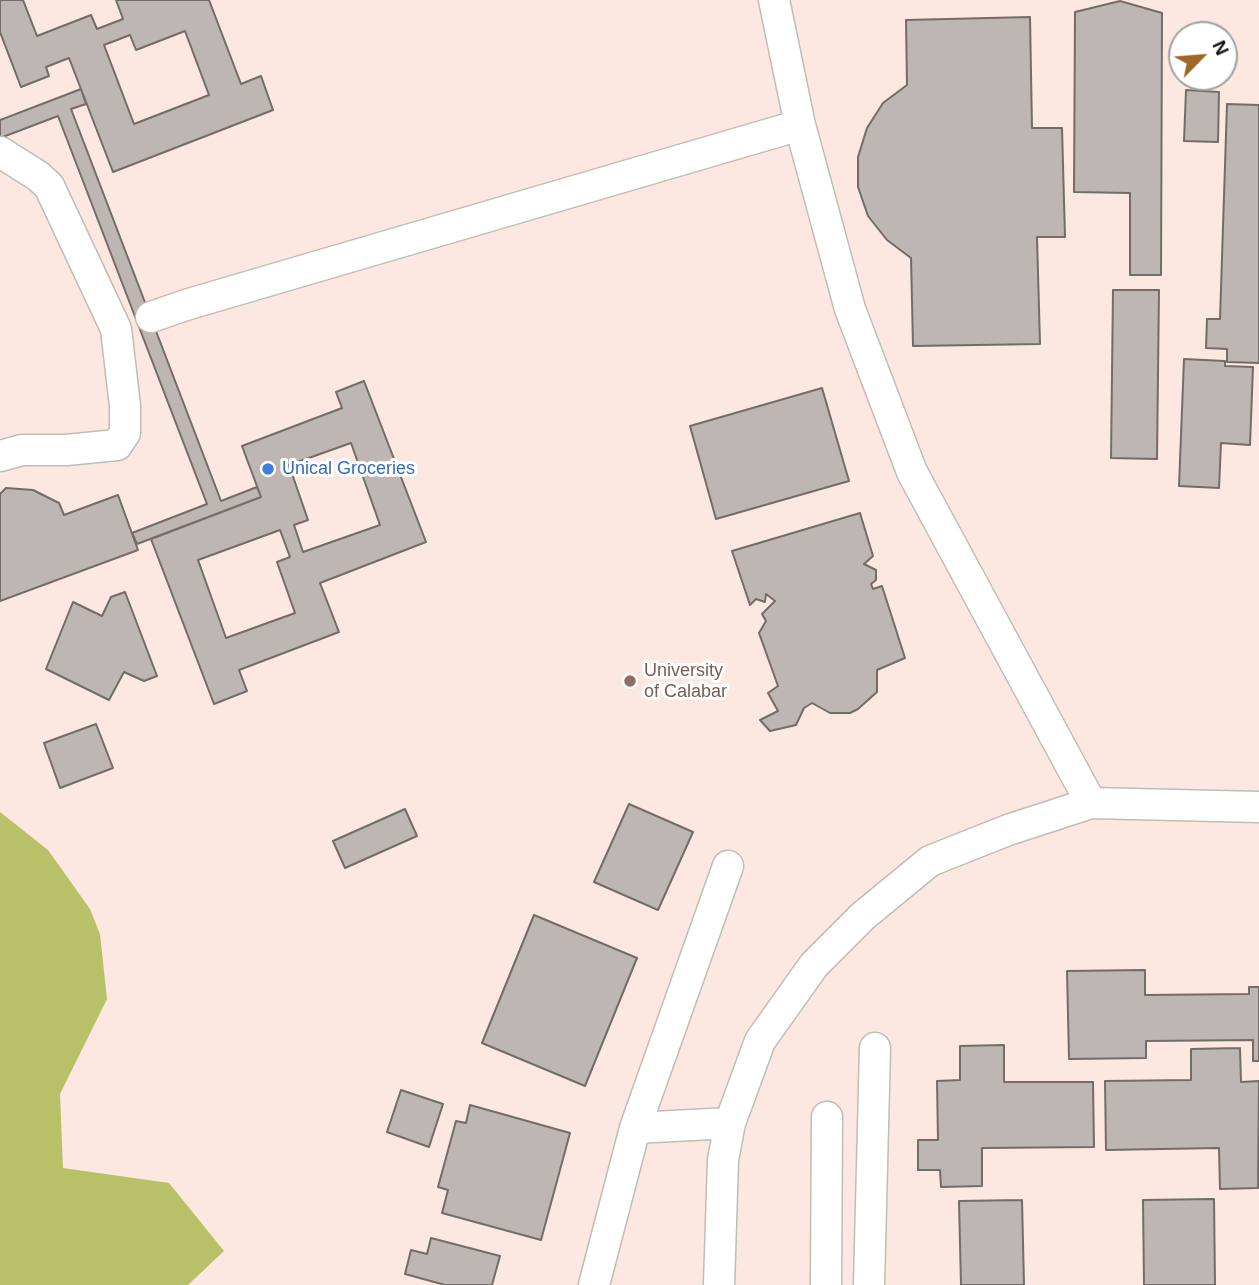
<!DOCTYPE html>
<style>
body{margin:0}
#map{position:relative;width:1259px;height:1285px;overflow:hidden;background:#f8f6ef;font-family:Arial,sans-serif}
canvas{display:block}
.north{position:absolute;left:1168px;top:21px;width:70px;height:70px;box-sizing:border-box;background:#fff;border:2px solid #a1a1a0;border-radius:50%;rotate:65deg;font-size:19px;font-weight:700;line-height:28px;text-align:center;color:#151512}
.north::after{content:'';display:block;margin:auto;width:24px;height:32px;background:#9f6624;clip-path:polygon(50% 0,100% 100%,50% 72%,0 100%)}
</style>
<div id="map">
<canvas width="1259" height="1285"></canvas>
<div class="north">N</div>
</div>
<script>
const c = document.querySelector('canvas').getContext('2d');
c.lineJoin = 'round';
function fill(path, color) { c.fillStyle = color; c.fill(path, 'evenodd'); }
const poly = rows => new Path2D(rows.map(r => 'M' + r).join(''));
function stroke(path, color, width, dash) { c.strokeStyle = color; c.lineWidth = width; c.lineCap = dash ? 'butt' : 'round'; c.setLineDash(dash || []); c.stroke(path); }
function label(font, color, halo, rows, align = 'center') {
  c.font = font + ' Arial,sans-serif'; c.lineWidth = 6; c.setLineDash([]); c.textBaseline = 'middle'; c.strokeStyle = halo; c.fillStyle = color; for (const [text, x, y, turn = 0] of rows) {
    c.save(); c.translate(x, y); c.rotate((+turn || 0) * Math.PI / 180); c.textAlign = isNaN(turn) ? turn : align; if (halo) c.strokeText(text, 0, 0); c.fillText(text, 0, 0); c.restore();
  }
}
fill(poly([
 [0,0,1259,0,1259,1285,0,1285],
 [1182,35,1224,35,1224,77,1182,77]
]), '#fce7e1');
fill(poly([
 [0,812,48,850,90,909,100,934,107,999,60,1094,63,1168,169,1183,224,1251,188,1285,0,1285]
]), '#b8c168');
const building = poly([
 [0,0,23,0,37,36,91,15,97,29,123,19,116,0,209,0,241,84,261,76,273,110,113,172,69,58,46,67,49,76,21,87,0,32,0,0],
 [185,31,209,95,134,124,104,45,130,35,136,50,185,31],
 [1120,1,1162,13,1161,275,1130,275,1130,193,1074,192,1075,12,1120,1],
 [1030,17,1032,128,1062,128,1065,237,1037,237,1040,344,913,346,911,258,887,240,868,216,858,187,858,157,867,128,883,103,907,85,906,20,1030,17],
 [81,89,86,104,71,109,221,501,257,487,261,497,137,544,132,533,207,504,58,116,0,138,0,120,81,89],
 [1186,90,1219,92,1218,142,1184,141,1186,90],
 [1227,104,1259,105,1259,363,1227,362,1227,349,1206,348,1207,319,1220,319,1227,104],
 [1113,290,1159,290,1157,459,1111,458,1113,290],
 [1184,359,1225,361,1225,366,1253,367,1250,445,1221,443,1219,488,1179,486,1184,359],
 [364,381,426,542,320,583,339,632,239,670,247,691,214,704,151,539,261,497,242,446,342,408,336,392,364,381],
 [351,443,380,525,303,552,294,525,308,520,289,465,351,443],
 [280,530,290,557,277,562,295,613,226,638,198,560,280,530],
 [822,388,849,481,716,519,690,426,822,388],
 [6,488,33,490,59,503,64,515,118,495,138,550,0,601,0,494,6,488],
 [860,513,873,556,864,564,876,570,876,580,871,584,873,589,882,586,905,658,877,670,877,692,858,709,850,713,830,713,812,703,804,708,796,725,770,731,760,720,778,711,768,693,778,686,759,633,766,621,762,614,775,601,766,594,765,602,756,599,750,605,732,551,860,513],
 [125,592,157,676,144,681,124,672,109,700,46,669,73,602,102,616,111,597,125,592],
 [96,724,113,768,60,788,44,743,96,724],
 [629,804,693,832,658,910,594,882,629,804],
 [405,809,417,836,345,868,333,841,405,809],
 [534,915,637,958,585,1086,482,1043,534,915],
 [1145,970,1145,995,1249,994,1249,987,1259,987,1259,1061,1253,1061,1253,1040,1146,1041,1146,1058,1069,1059,1067,971,1145,970],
 [1004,1045,1004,1082,1093,1082,1094,1147,982,1148,982,1186,941,1187,940,1170,918,1170,918,1140,938,1140,937,1081,960,1080,960,1046,1004,1045],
 [1240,1048,1241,1082,1259,1081,1258,1188,1220,1189,1219,1148,1106,1150,1105,1081,1191,1080,1191,1049,1240,1048],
 [401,1090,443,1104,429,1147,387,1132,401,1090],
 [470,1105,570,1133,541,1240,442,1213,448,1190,438,1187,456,1121,466,1123,470,1105],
 [1214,1199,1215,1285,1144,1285,1143,1200,1214,1199],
 [1022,1200,1024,1285,961,1285,959,1201,1022,1200],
 [431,1238,500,1256,492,1285,445,1285,405,1274,411,1250,427,1254,431,1238]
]);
fill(building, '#bdb6b2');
stroke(building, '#736c68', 2);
const minor = poly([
 [774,0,800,125,850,309,912,472,1091,803],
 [0,152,38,176,49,186,116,329,125,406,125,433,117,445,66,450,22,450,0,456],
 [151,317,189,304,800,125],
 [635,1128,730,1123],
 [594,1285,635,1128,728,866],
 [719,1285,723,1160,730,1123,760,1041,814,965,863,916,930,861,1008,830,1091,803,1259,807],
 [826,1285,827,1117],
 [869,1285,875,1048]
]);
stroke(minor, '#bfbdb6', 33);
stroke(minor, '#fff', 30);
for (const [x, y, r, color] of [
 [268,469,7,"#3f7fe0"],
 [630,681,7,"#8d6e63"]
]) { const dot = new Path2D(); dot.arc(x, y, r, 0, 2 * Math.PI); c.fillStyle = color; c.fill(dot); stroke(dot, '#fff', 2.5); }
label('18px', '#366cbe', '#fff', [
 ["Unical Groceries",282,469]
], 'left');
label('18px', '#785e54', '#fff', [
 ["University",644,671],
 ["of Calabar",644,692]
], 'left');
</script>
